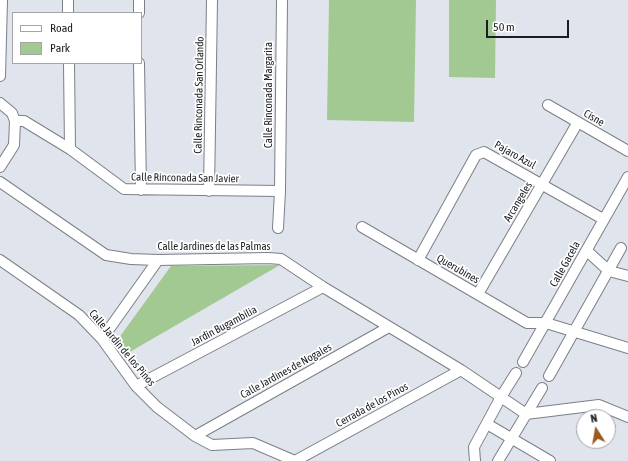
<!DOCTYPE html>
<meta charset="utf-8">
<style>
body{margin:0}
#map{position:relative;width:628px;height:461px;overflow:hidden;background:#e0e4ed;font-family:"Asap Condensed",sans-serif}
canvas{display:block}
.legend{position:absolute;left:12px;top:12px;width:130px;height:52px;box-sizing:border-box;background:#fff;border:1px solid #a4a5a6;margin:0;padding:5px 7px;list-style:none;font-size:12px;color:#1b1d20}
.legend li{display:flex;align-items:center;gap:8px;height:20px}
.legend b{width:20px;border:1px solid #a4a5a6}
.north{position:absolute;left:576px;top:409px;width:40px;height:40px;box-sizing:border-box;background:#fff;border:1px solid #a4a5a6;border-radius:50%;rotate:349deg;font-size:11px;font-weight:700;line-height:16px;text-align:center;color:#1b1d20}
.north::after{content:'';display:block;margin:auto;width:14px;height:18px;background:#9a5a22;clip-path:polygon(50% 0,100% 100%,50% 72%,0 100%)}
.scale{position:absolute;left:486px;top:20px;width:83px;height:18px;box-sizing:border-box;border:2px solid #1b1d20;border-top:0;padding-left:5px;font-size:12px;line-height:14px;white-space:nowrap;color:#1b1d20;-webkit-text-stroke:3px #fff;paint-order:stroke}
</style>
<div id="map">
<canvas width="628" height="461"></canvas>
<ul class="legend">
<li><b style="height:5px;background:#fff"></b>Road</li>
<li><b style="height:11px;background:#a3c992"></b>Park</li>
</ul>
<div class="north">N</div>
<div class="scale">50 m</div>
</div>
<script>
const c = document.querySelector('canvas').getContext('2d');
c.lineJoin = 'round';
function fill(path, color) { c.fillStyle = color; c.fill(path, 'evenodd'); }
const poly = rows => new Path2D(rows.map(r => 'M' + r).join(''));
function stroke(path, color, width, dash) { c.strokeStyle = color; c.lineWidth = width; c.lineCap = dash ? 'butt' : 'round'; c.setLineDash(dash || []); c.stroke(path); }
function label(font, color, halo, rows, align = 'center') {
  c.font = font + ' "Asap Condensed",sans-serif'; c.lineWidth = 3.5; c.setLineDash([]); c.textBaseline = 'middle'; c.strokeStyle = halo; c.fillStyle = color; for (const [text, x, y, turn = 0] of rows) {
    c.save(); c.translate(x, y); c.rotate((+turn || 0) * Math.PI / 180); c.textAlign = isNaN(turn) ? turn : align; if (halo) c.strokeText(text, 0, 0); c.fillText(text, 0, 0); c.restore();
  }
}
fill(poly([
 [329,0,416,0,414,122,327,120],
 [449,0,496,0,495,78,449,77],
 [280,265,128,353,116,342,171,266]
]), '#a3c992');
const street = poly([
 [68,0,68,13],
 [139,0,139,13],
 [69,63,70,149],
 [139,63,141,190],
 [0,76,2,0],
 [0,103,12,113,15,121,14,145,0,167],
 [548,105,628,151],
 [15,121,24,121,70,149,124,189,280,191],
 [0,182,106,255,131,259,158,260,268,258,281,259,323,287,461,370,526,414,599,405,628,417],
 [209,191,212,0],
 [362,227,527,323,546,323,628,348],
 [278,228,280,191,282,0],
 [587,251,609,271,628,276],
 [0,260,79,315,102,339,136,386,157,407,195,436,212,445,253,443,295,461],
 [418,260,476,155,484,152,603,219],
 [478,294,578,122],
 [102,339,158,260],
 [523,362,628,177],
 [549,376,621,248],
 [136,386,323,287],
 [487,424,550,461],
 [195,436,389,327],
 [295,461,461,370],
 [475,461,474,447,501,397,516,373],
 [498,461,542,388]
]);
stroke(street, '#7c7f87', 12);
stroke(street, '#fff', 10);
label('11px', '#1b1d20', '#fff', [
 ["Calle Rinconada San Orlando",199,95,-89],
 ["Calle Rinconada Margarita",269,95,-90],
 ["Cisne",594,118,30],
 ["Pajaro Azul",515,155,29],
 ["Calle Rinconada San Javier",185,178,1],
 ["Arcangeles",518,202,-59],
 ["Calle Jardines de las Palmas",214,247],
 ["Calle Gacela",565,264,-61],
 ["Querubines",458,269,30],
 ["Jardin Bugambilia",224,326,-28],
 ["Calle Jardín de los Pinos",122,348,50],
 ["Calle Jardines de Nogales",286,371,-29],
 ["Cerrada de los Pinos",372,405,-29]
]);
</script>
